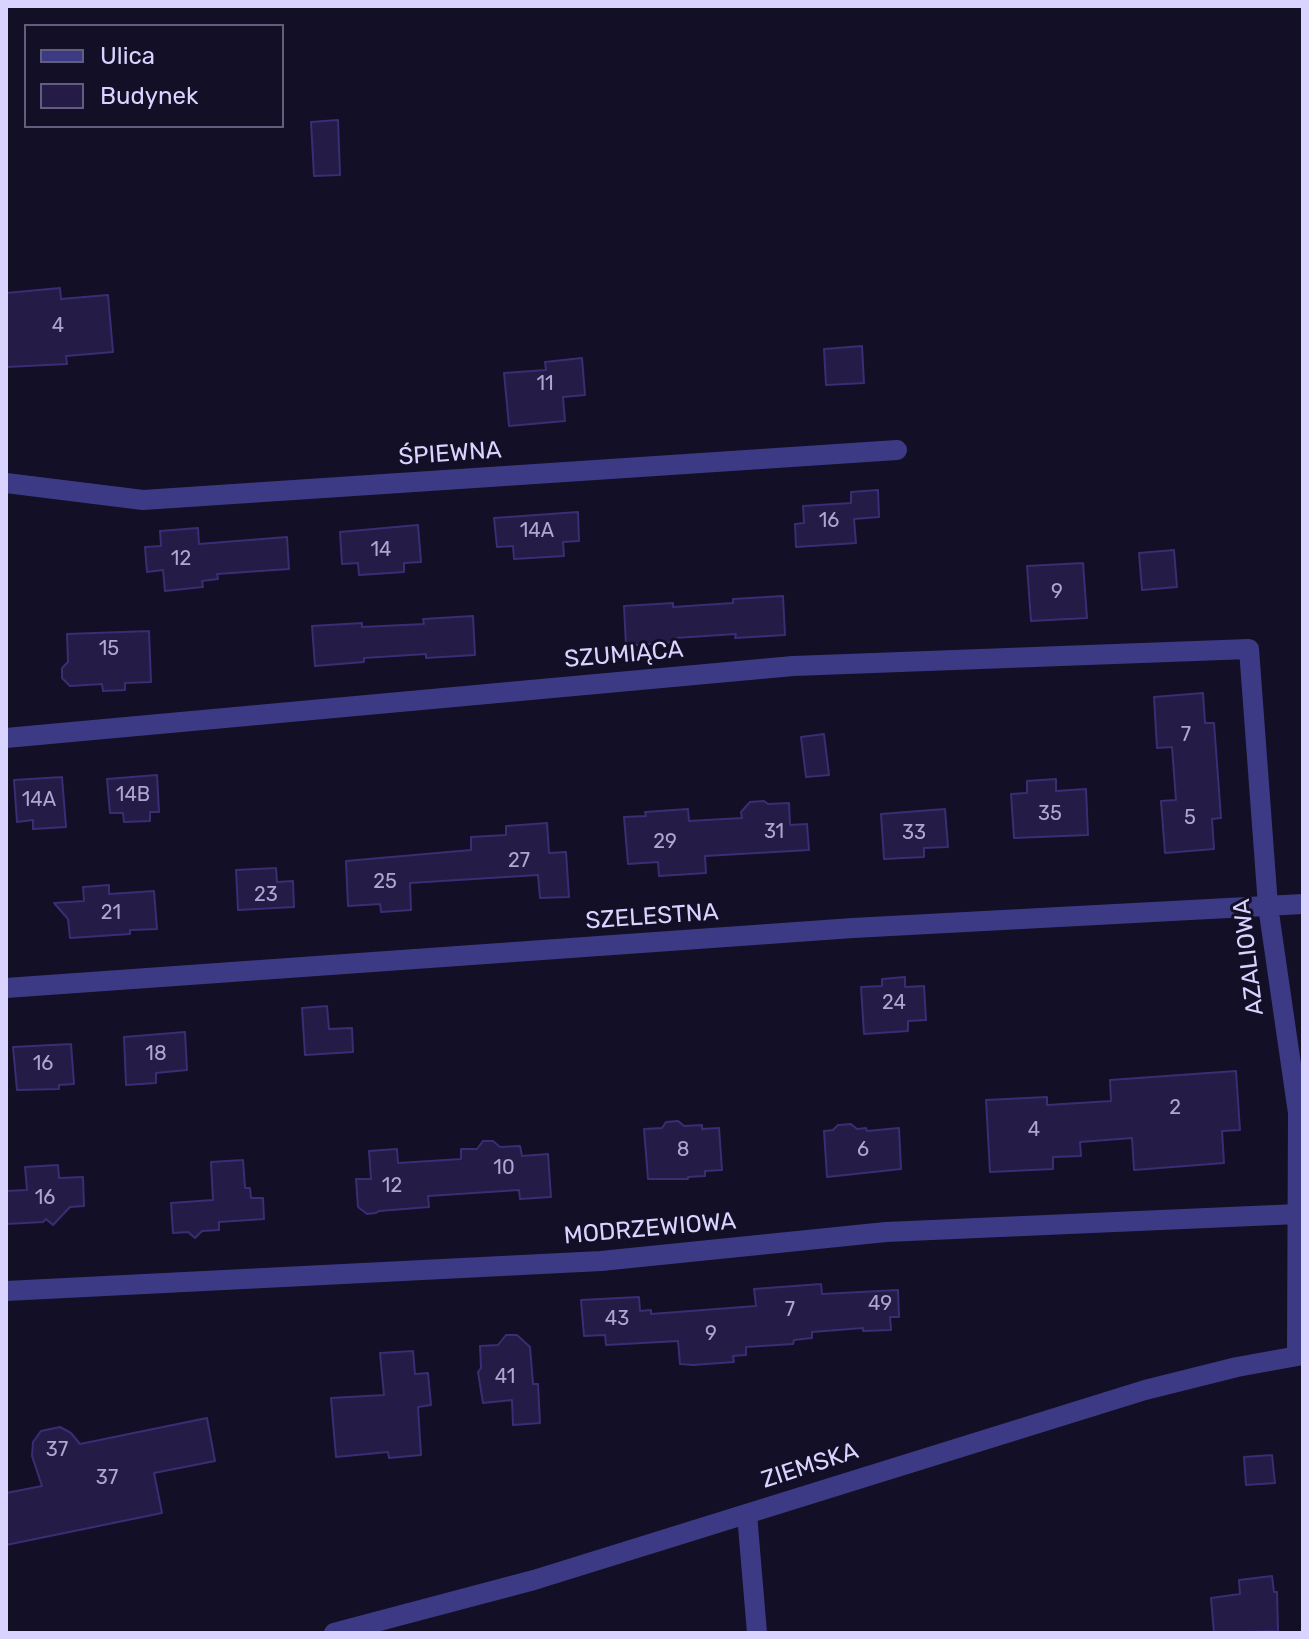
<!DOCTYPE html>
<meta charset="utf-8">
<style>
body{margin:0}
#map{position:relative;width:1309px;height:1639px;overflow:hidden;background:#130f26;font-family:Rubik,sans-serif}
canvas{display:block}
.frame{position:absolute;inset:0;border:8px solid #d9d4ff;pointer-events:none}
.legend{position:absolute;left:24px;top:24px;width:260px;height:104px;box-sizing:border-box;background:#130f26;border:2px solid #625e7d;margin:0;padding:10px 14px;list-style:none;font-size:24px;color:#d9d4ff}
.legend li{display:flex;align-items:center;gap:16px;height:40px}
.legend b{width:40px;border:2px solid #625e7d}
</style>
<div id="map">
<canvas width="1309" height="1639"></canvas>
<div class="frame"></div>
<ul class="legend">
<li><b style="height:10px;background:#3d3a85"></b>Ulica</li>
<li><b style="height:22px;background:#241b47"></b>Budynek</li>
</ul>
</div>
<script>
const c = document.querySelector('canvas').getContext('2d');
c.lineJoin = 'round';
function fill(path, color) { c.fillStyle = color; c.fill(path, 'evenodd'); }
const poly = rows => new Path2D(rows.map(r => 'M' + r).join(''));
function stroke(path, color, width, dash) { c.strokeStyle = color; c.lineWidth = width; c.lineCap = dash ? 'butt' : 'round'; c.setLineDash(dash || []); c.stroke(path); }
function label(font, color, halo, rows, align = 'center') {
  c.font = font + ' Rubik,sans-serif'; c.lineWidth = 6; c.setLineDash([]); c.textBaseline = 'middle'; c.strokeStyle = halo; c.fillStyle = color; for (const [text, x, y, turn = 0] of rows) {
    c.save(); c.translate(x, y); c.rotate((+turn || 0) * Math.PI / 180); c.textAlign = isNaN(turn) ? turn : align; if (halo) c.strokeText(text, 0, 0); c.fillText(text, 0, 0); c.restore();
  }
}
const building = poly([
 [338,120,340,175,314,176,311,122,338,120],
 [60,288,61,299,108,295,113,352,66,356,67,364,6,367,6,293,60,288],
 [862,346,864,383,826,385,824,349,862,346],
 [582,358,585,395,563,397,565,421,509,426,504,373,546,370,545,362,582,358],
 [878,490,879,517,854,519,856,543,796,547,795,524,804,523,803,506,851,503,851,492,878,490],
 [578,512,579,541,563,542,564,556,514,559,513,546,497,547,494,518,578,512],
 [418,525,421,562,404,563,404,572,359,575,358,563,342,564,340,532,418,525],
 [198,528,199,544,287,537,289,569,217,574,218,579,202,581,203,587,165,591,163,570,147,572,145,547,161,546,160,531,198,528],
 [1174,550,1177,587,1142,590,1139,553,1174,550],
 [1083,563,1087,618,1031,621,1027,566,1083,563],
 [783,596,785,635,735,638,736,634,675,638,675,642,626,646,624,606,673,603,673,607,733,603,733,599,783,596],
 [473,616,475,655,426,658,426,654,364,658,364,662,315,666,312,626,362,623,362,627,424,624,423,619,473,616],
 [149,631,151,682,125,683,125,690,103,691,102,684,70,686,62,678,62,668,68,662,67,634,149,631],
 [1203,693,1205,723,1214,723,1221,818,1212,819,1214,849,1165,853,1161,801,1176,800,1172,747,1157,748,1154,697,1203,693],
 [824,734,829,775,806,777,801,737,824,734],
 [157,775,159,812,150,812,150,821,124,822,123,813,110,813,107,779,157,775],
 [62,777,66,827,33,829,33,820,17,822,14,780,62,777],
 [1056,779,1056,791,1086,789,1088,835,1014,838,1011,794,1027,793,1027,781,1056,779],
 [764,801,768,804,789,803,790,825,807,824,809,850,705,856,706,873,659,876,658,862,628,864,624,817,646,816,645,812,688,809,689,821,742,818,741,812,750,802,764,801],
 [945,809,948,847,924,848,924,857,884,859,881,814,945,809],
 [547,823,549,853,566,852,569,897,540,898,538,875,410,883,411,910,381,912,380,904,348,906,346,861,471,850,471,837,506,835,506,826,547,823],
 [276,868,277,882,293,881,294,907,238,910,236,870,276,868],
 [109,885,109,894,154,891,157,929,130,930,130,934,70,938,68,919,54,903,84,901,83,887,109,885],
 [905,977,905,987,924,986,926,1020,908,1021,908,1031,864,1034,861,987,882,986,882,979,905,977],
 [327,1006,329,1029,352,1028,353,1052,305,1055,302,1008,327,1006],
 [185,1032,187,1070,156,1073,156,1083,126,1085,124,1037,185,1032],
 [71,1044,74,1084,59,1085,59,1089,17,1090,13,1047,71,1044],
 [1236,1071,1240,1130,1222,1131,1224,1163,1134,1170,1132,1138,1080,1142,1081,1156,1053,1157,1053,1169,990,1172,986,1100,1047,1097,1047,1105,1111,1101,1110,1080,1236,1071],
 [678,1121,684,1126,702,1125,702,1129,719,1128,722,1170,705,1171,705,1176,688,1177,688,1179,648,1179,644,1129,662,1128,666,1122,678,1121],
 [851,1124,857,1129,866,1128,867,1131,899,1128,901,1169,827,1177,824,1131,833,1130,838,1125,851,1124],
 [483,1141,493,1141,500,1147,520,1146,522,1156,548,1154,551,1197,520,1199,519,1190,428,1196,429,1207,379,1211,376,1213,367,1214,358,1207,356,1179,371,1179,369,1151,397,1149,398,1163,461,1159,461,1149,477,1149,483,1141],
 [243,1160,245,1188,250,1188,251,1198,263,1198,264,1219,219,1222,219,1230,202,1231,195,1238,188,1232,173,1233,171,1203,213,1200,211,1162,243,1160],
 [58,1165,59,1178,83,1177,84,1206,70,1207,53,1225,46,1219,43,1222,6,1224,6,1191,27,1190,25,1167,58,1165],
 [821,1284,822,1294,898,1290,899,1317,890,1317,891,1330,863,1331,863,1328,812,1332,812,1338,794,1340,793,1344,746,1347,746,1355,733,1356,734,1362,693,1365,680,1364,678,1341,606,1345,605,1335,584,1336,581,1300,639,1297,640,1311,651,1310,651,1314,756,1306,754,1289,821,1284],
 [506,1335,517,1335,530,1347,533,1384,538,1384,540,1423,513,1425,512,1400,483,1403,478,1372,481,1368,480,1346,498,1345,506,1335],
 [413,1351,415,1374,428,1373,431,1405,418,1407,421,1455,389,1458,388,1452,336,1457,331,1398,384,1395,380,1353,413,1351],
 [207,1418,215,1461,154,1473,162,1513,6,1545,6,1493,42,1486,32,1456,33,1442,41,1431,60,1427,71,1433,80,1444,207,1418],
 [1272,1455,1275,1483,1246,1485,1244,1457,1272,1455],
 [1272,1576,1274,1592,1277,1592,1278,1631,1214,1633,1211,1598,1240,1594,1239,1580,1272,1576]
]);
fill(building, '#241b47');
stroke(building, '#3b2d73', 2);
stroke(poly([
 [6,483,143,500,897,450],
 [6,738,793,666,1249,649,1268,906,1298,1113,1297,1355],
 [6,988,853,928,1303,904],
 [6,1291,601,1261,886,1232,1298,1214],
 [747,1514,757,1633],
 [334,1633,534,1580,1145,1390,1237,1367,1303,1355]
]), '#3d3a85', 20);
label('20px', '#aca6d1', null, [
 ["4",58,326],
 ["11",545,384],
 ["16",829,521],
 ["14A",537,531],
 ["14",381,550],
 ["12",181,559],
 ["9",1057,592],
 ["15",109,649],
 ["7",1186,735],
 ["14B",133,795],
 ["14A",39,800],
 ["35",1050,814],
 ["5",1190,818],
 ["31",774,832],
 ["33",914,833],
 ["29",665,842],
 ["27",519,861],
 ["25",385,882],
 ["23",266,895],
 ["21",111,913],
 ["24",894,1003],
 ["18",156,1054],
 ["16",43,1064],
 ["2",1175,1108],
 ["4",1034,1130],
 ["8",683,1150],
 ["6",863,1150],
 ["10",504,1168],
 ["12",392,1186],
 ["16",45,1198],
 ["49",880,1304],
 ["7",790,1310],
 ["43",617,1319],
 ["9",711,1334],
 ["41",505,1377],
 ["37",57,1450],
 ["37",107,1478]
]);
label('24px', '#d9d4ff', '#130f26', [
 ["ŚPIEWNA",450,454,-4],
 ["SZUMIĄCA",624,655,-5],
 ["SZELESTNA",652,917,-4],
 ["AZALIOWA",1249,957,-97],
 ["MODRZEWIOWA",650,1229,-5],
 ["ZIEMSKA",810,1466,-18]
]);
</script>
